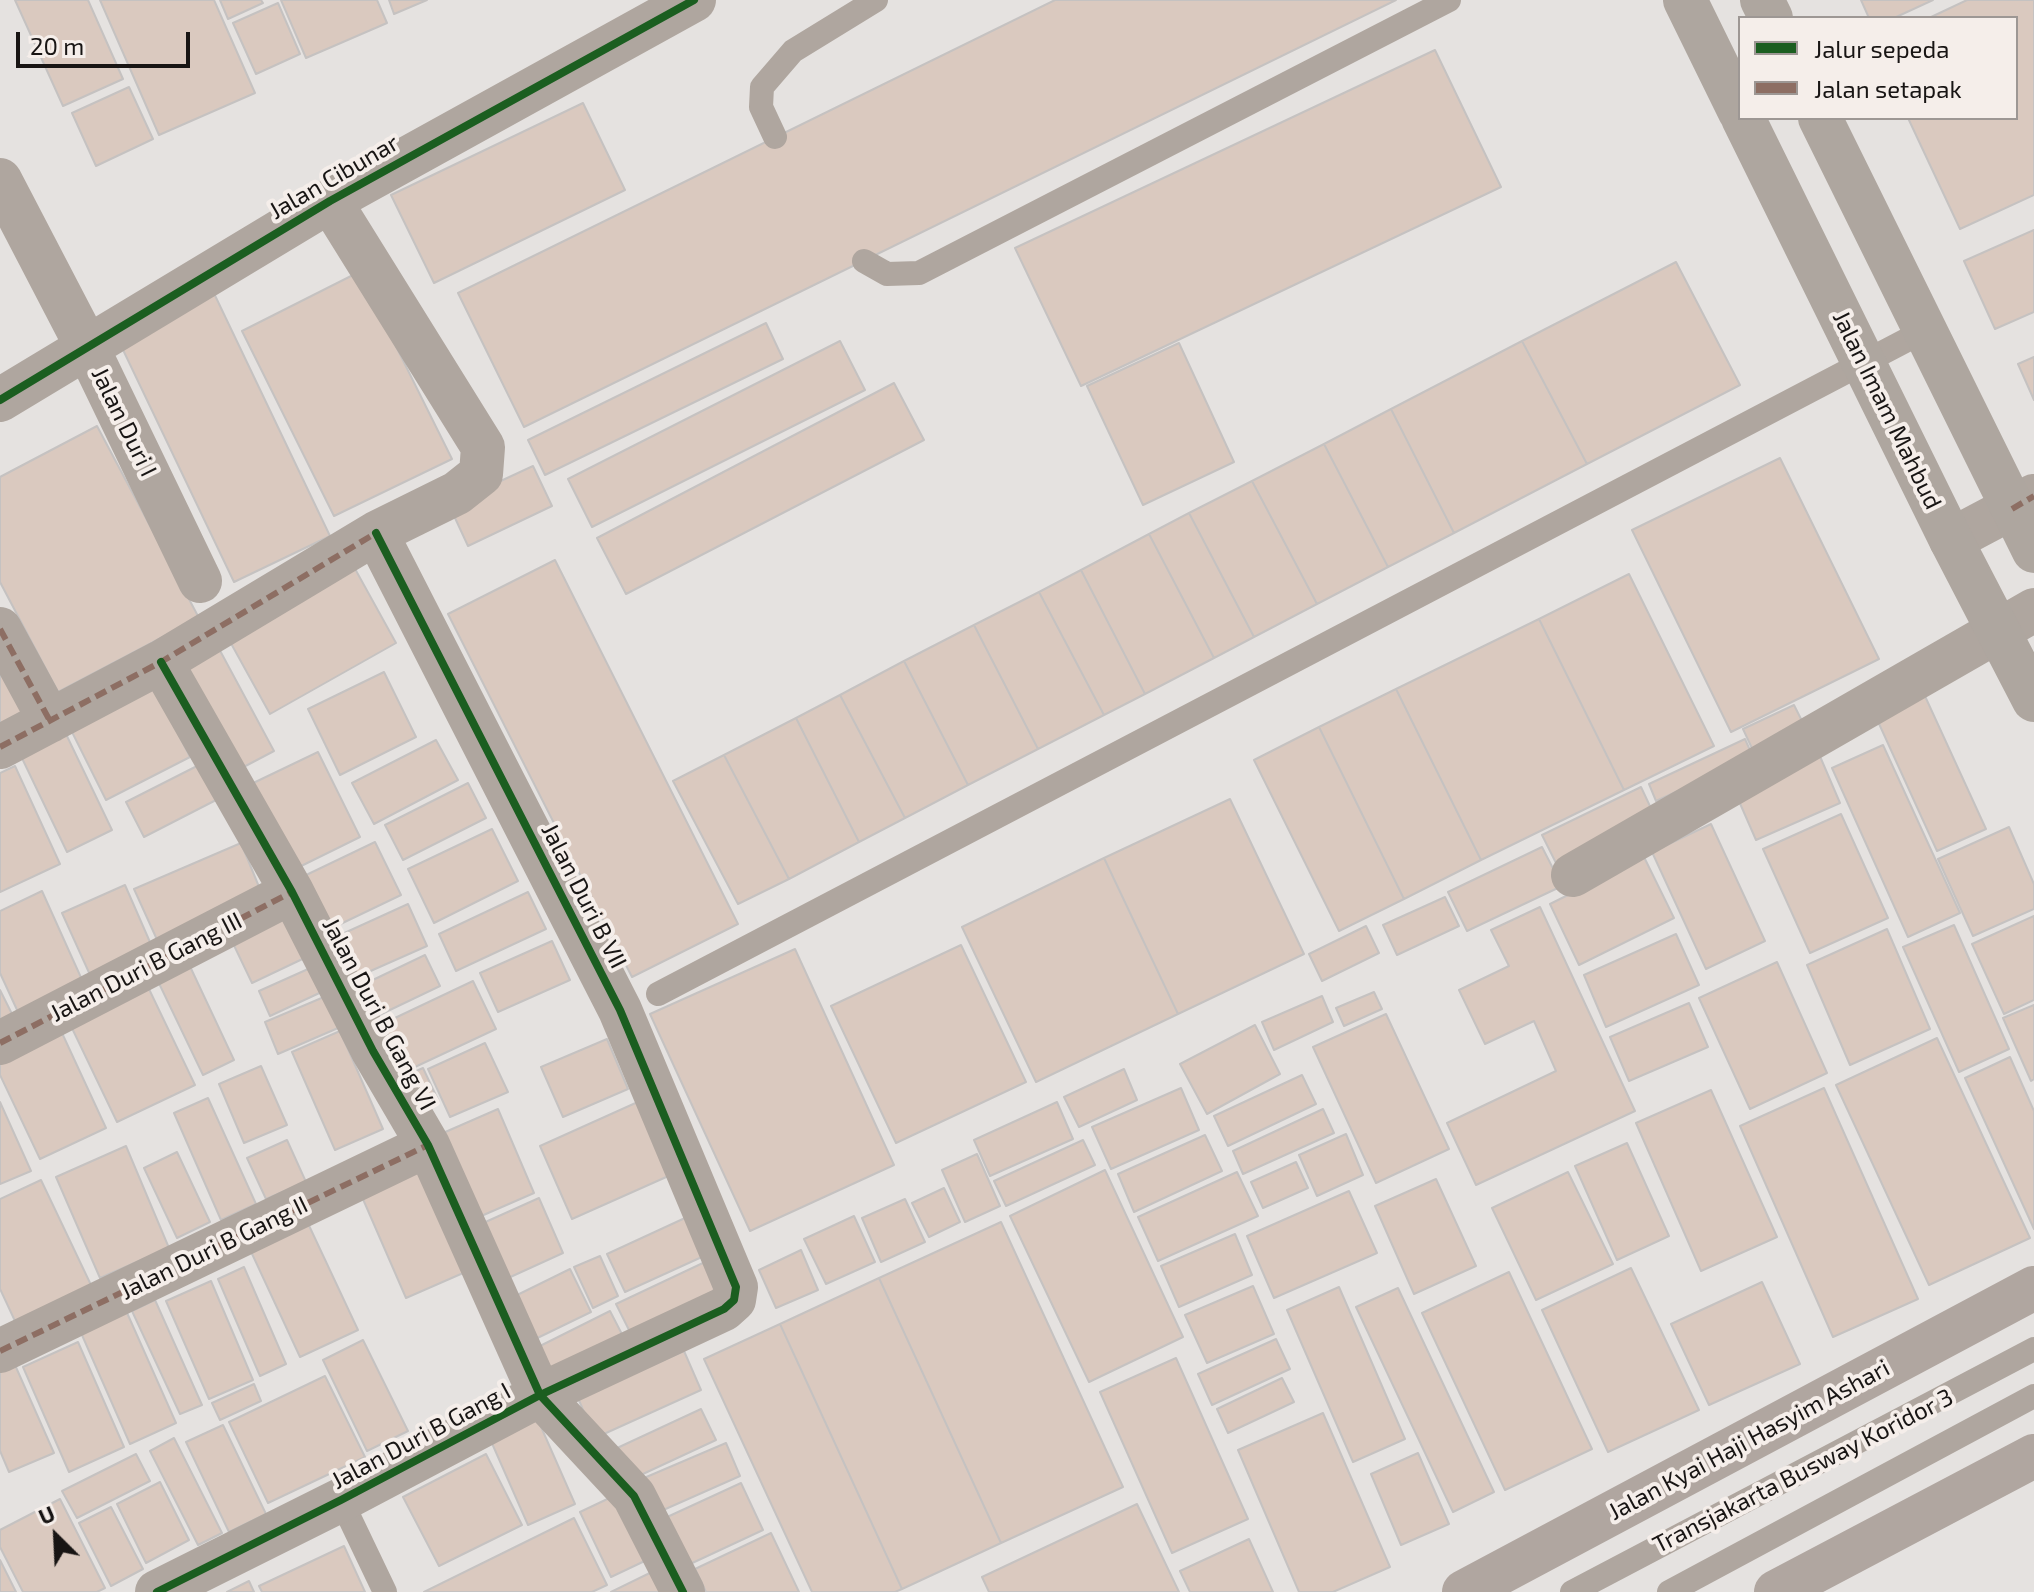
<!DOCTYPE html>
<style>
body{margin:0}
#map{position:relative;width:2034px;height:1592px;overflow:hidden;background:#e5e2e0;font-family:"Exo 2",sans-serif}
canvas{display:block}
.legend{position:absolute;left:1738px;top:16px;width:280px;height:104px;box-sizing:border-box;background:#f5eeea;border:2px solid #9d9794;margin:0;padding:10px 14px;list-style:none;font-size:24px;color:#181514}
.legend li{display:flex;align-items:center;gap:16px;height:40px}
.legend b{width:40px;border:2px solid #9d9794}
.north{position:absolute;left:16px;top:1496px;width:80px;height:80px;-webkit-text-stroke:6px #f5eeea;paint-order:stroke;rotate:336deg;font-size:22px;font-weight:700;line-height:32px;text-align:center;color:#181514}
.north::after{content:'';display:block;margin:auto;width:28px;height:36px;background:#181514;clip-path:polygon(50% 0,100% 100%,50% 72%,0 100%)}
.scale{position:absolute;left:16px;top:32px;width:174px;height:36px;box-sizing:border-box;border:4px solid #181514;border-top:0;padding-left:10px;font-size:24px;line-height:28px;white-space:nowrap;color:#181514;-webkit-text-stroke:6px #f5eeea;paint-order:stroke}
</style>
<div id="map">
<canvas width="2034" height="1592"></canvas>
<ul class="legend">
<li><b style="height:10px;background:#1b5e20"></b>Jalur sepeda</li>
<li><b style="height:10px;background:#8d6e63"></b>Jalan setapak</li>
</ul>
<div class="north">U</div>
<div class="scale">20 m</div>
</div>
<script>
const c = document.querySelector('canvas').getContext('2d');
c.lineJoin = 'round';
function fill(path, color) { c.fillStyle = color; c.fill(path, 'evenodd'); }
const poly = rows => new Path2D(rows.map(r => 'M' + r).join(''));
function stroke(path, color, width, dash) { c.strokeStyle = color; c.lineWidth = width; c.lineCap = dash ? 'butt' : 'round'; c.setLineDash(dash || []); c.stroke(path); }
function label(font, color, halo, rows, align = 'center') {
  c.font = font + ' "Exo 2",sans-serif'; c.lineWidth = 8; c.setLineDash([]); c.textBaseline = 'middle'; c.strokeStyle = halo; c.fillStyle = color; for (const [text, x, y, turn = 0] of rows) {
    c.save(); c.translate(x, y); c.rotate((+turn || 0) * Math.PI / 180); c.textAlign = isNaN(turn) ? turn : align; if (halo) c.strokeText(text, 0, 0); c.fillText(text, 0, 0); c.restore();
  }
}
const building = poly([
 [15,0,88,0,123,79,63,106,15,0],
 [100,0,214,0,255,93,159,135,100,0],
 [220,0,261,0,263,3,228,19,220,0],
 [281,0,377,0,387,23,306,58,281,0],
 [389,0,427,0,394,14,389,0],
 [1055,0,1396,0,524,427,458,293,1055,0],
 [1861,0,1933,0,1894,18,1869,18,1861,0],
 [1967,0,2034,0,2034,195,1960,229,1908,118,2016,118,2016,18,1929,18,1967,0],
 [278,3,300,54,256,74,233,23,278,3],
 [1435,50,1501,187,1081,386,1015,248,1435,50],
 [129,87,153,139,96,166,72,113,129,87],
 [583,103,625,190,434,283,391,195,583,103],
 [2034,230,2034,312,1995,329,1964,261,2034,230],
 [1676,262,1740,385,1587,464,1522,341,1676,262],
 [359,272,452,459,334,516,242,331,359,272],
 [210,285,330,536,234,582,114,331,210,285],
 [766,323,783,359,545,475,528,440,766,323],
 [840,341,865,390,592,527,568,479,840,341],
 [1522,341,1587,464,1454,533,1391,409,1522,341],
 [1179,343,1234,462,1143,505,1087,386,1179,343],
 [2034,357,2034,400,2018,364,2034,357],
 [894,383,924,440,626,594,597,538,894,383],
 [1391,409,1454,533,1388,567,1324,444,1391,409],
 [97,426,199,618,58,692,0,582,0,477,97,426],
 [1324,444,1388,567,1317,604,1252,481,1324,444],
 [1780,458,1879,659,1731,732,1632,530,1780,458],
 [533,466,552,506,468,546,449,505,533,466],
 [1252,481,1317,604,1254,637,1189,513,1252,481],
 [1189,513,1254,637,1214,658,1149,534,1189,513],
 [1149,534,1214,658,1145,694,1081,570,1149,534],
 [555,560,738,924,632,977,448,614,555,560],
 [354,567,396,643,270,714,228,638,354,567],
 [1081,570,1145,694,1104,715,1039,592,1081,570],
 [1629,574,1714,746,1624,790,1539,619,1629,574],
 [1039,592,1104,715,1038,749,974,625,1039,592],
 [1539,619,1624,790,1481,860,1396,689,1539,619],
 [974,625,1038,749,968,785,904,661,974,625],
 [217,645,274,751,236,771,180,665,217,645],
 [0,650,32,719,0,733,0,650],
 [904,661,968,785,905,818,840,695,904,661],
 [384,672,416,737,340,775,308,709,384,672],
 [154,686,190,757,106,800,70,728,154,686],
 [1396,689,1481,860,1404,899,1319,727,1396,689],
 [1924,694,1986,829,1937,851,1875,715,1924,694],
 [840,695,905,818,859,842,796,718,840,695],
 [1794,705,1809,735,1757,759,1743,729,1794,705],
 [796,718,859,842,789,879,724,755,796,718],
 [1319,727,1404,899,1339,931,1254,760,1319,727],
 [65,732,112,830,67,852,20,754,65,732],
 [1745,739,1753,757,1656,801,1649,784,1745,739],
 [436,740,458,780,374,824,352,783,436,740],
 [1883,745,1960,913,1908,937,1832,768,1883,745],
 [318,752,360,837,289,872,247,786,318,752],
 [1819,754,1840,803,1756,840,1735,792,1819,754],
 [724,755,789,879,738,904,673,781,724,755],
 [199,765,218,799,144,837,126,802,199,765],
 [15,766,60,864,0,892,0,773,15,766],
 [468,783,486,818,403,860,385,825,468,783],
 [1641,787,1656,819,1558,867,1542,835,1641,787],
 [1230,799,1304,954,1178,1014,1104,858,1230,799],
 [1841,814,1888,918,1810,953,1763,849,1841,814],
 [1711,824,1765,941,1706,969,1652,852,1711,824],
 [2009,827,2034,884,2034,909,1973,936,1938,859,2009,827],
 [492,829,518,881,434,923,408,869,492,829],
 [375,842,401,895,328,930,302,877,375,842],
 [241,843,264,899,159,944,134,889,241,843],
 [1542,847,1562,886,1467,931,1448,892,1542,847],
 [1644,857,1674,918,1579,965,1550,904,1644,857],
 [1104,858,1178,1014,1036,1082,962,927,1104,858],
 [125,885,153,949,91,977,62,913,125,885],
 [42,891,83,982,18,1012,0,973,0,911,42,891],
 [528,892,546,929,456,971,439,934,528,892],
 [1445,897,1459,926,1397,955,1383,925,1445,897],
 [408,904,427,946,348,981,329,940,408,904],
 [291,906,313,954,252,983,229,935,291,906],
 [1540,907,1635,1111,1476,1185,1447,1123,1556,1071,1534,1021,1485,1044,1459,990,1509,966,1491,930,1540,907],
 [2034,916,2034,1000,2004,1014,1972,944,2034,916],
 [1954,925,2009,1049,1959,1072,1903,947,1954,925],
 [1366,926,1379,953,1322,981,1309,954,1366,926],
 [1887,929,1930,1029,1850,1065,1807,965,1887,929],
 [1676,934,1699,985,1606,1027,1584,975,1676,934],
 [552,941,570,980,498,1012,480,973,552,941],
 [961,945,1026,1082,896,1143,831,1006,961,945],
 [795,949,894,1165,750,1231,650,1014,795,949],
 [425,955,440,986,369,1020,354,989,425,955],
 [187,960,234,1060,203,1075,155,975,187,960],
 [1777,962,1827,1073,1750,1109,1699,998,1777,962],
 [317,965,328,989,270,1016,259,991,317,965],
 [473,981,496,1029,400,1074,378,1026,473,981],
 [148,987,195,1085,117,1122,70,1024,148,987],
 [0,990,15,1020,0,1027,0,990],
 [1374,992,1382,1009,1344,1026,1336,1008,1374,992],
 [331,994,345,1025,278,1054,265,1022,331,994],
 [1322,996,1333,1022,1274,1050,1262,1022,1322,996],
 [1689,1003,1708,1047,1629,1081,1610,1037,1689,1003],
 [2034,1005,2034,1079,2031,1081,2003,1018,2034,1005],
 [1386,1014,1449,1149,1376,1183,1313,1047,1386,1014],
 [1255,1025,1280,1074,1207,1114,1180,1064,1255,1025],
 [340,1031,383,1129,335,1150,292,1052,340,1031],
 [62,1033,106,1128,40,1159,0,1075,0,1062,62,1033],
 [1937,1038,2030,1238,1929,1285,1836,1085,1937,1038],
 [607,1039,628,1089,563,1117,541,1067,607,1039],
 [485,1043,508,1092,450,1117,428,1069,485,1043],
 [2010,1057,2034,1111,2034,1229,1965,1078,2010,1057],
 [261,1066,287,1125,244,1143,219,1084,261,1066],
 [423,1068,439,1102,417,1112,401,1078,423,1068],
 [1124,1069,1137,1100,1079,1127,1064,1097,1124,1069],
 [1302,1075,1316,1104,1228,1146,1214,1116,1302,1075],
 [1181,1088,1199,1130,1111,1169,1092,1127,1181,1088],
 [1824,1088,1918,1299,1833,1337,1740,1126,1824,1088],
 [1711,1090,1777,1237,1701,1271,1636,1123,1711,1090],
 [208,1098,256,1204,221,1220,174,1113,208,1098],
 [640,1101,673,1174,572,1219,540,1146,640,1101],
 [0,1102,31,1171,0,1184,0,1102],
 [1057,1102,1073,1139,990,1176,974,1140,1057,1102],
 [498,1109,534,1193,479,1217,443,1133,498,1109],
 [1323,1109,1334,1133,1243,1174,1233,1151,1323,1109],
 [1346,1134,1363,1175,1317,1196,1299,1155,1346,1134],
 [1205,1135,1222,1171,1134,1212,1118,1174,1205,1135],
 [287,1140,306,1182,266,1199,247,1158,287,1140],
 [1083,1140,1095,1165,1006,1206,994,1181,1083,1140],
 [1627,1143,1669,1236,1617,1260,1575,1166,1627,1143],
 [126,1146,169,1248,100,1278,56,1177,126,1146],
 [177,1152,210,1222,177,1238,144,1168,177,1152],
 [977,1154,1000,1206,965,1222,942,1170,977,1154],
 [423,1162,470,1270,406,1298,359,1190,423,1162],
 [1296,1162,1308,1188,1263,1208,1251,1182,1296,1162],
 [1105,1170,1183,1337,1089,1382,1010,1216,1105,1170],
 [1237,1172,1258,1216,1158,1261,1138,1217,1237,1172],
 [1568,1172,1613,1264,1536,1300,1492,1208,1568,1172],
 [1436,1179,1476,1266,1414,1294,1375,1206,1436,1179],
 [41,1180,91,1285,15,1321,0,1289,0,1199,41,1180],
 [944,1188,960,1222,929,1237,912,1203,944,1188],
 [1349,1191,1377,1253,1274,1298,1247,1236,1349,1191],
 [539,1198,563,1253,506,1279,481,1224,539,1198],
 [905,1199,925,1242,881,1262,862,1218,905,1199],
 [698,1212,715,1251,625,1292,607,1254,698,1212],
 [854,1216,875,1262,826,1284,804,1239,854,1216],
 [305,1217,358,1330,300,1357,247,1243,305,1217],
 [1001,1222,1123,1487,1001,1543,879,1278,1001,1222],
 [1235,1234,1252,1275,1179,1307,1161,1266,1235,1234],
 [801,1250,818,1290,776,1308,759,1270,801,1250],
 [600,1256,618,1296,593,1308,574,1267,600,1256],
 [705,1262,722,1298,634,1340,616,1304,705,1262],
 [244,1267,286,1364,260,1376,218,1279,244,1267],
 [1631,1268,1699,1410,1608,1452,1542,1310,1631,1268],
 [570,1269,591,1312,525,1344,505,1301,570,1269],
 [1509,1272,1592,1449,1505,1490,1422,1313,1509,1272],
 [879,1278,1001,1543,902,1589,780,1324,879,1278],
 [211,1281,253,1380,209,1399,166,1301,211,1281],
 [1762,1282,1800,1364,1709,1405,1671,1324,1762,1282],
 [1253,1286,1274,1334,1207,1363,1185,1315,1253,1286],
 [1339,1287,1405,1439,1353,1462,1287,1310,1339,1287],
 [1398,1288,1494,1492,1453,1512,1356,1307,1398,1288],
 [155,1300,202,1405,180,1414,132,1311,155,1300],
 [124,1306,176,1423,130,1444,78,1326,124,1306],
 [610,1311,626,1342,549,1380,534,1349,610,1311],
 [780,1324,902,1589,895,1592,812,1592,704,1359,780,1324],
 [1276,1339,1290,1369,1212,1405,1198,1374,1276,1339],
 [363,1340,408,1431,367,1451,323,1360,363,1340],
 [78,1342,124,1447,69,1472,23,1367,78,1342],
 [684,1351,701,1390,595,1438,578,1398,684,1351],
 [1176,1358,1248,1519,1172,1553,1100,1392,1176,1358],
 [15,1365,54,1453,9,1472,0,1451,0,1372,15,1365],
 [325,1376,365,1457,268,1503,229,1422,325,1376],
 [1282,1378,1294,1402,1228,1433,1217,1409,1282,1378],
 [254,1384,261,1401,220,1420,212,1403,254,1384],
 [701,1409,716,1440,630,1480,615,1449,701,1409],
 [534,1411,575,1504,528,1525,487,1432,534,1411],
 [1323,1413,1390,1567,1333,1592,1299,1592,1238,1450,1323,1413],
 [223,1425,266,1514,229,1532,186,1442,223,1425],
 [174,1438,222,1533,198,1545,150,1451,174,1438],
 [726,1443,740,1476,652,1515,637,1481,726,1443],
 [1418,1453,1449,1524,1401,1545,1371,1474,1418,1453],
 [136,1454,150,1481,77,1518,62,1491,136,1454],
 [486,1454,522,1525,439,1566,403,1497,486,1454],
 [160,1482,189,1540,146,1563,117,1504,160,1482],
 [741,1483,763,1530,688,1565,665,1518,741,1483],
 [620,1493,651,1558,611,1577,580,1512,620,1493],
 [60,1499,105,1588,97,1592,23,1592,0,1547,0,1530,60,1499],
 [1137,1504,1179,1592,989,1592,982,1577,1137,1504],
 [111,1507,143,1569,111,1586,79,1523,111,1507],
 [574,1518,607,1585,592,1592,424,1592,574,1518],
 [771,1533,799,1592,706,1592,695,1569,771,1533],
 [1249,1539,1273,1592,1190,1592,1180,1571,1249,1539],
 [344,1546,365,1592,262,1592,259,1586,344,1546],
 [0,1560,16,1592,0,1592,0,1560],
 [660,1568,672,1592,611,1592,660,1568],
 [249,1581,254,1592,227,1592,249,1581]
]);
fill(building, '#dac9bf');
stroke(building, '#c5c2c1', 2);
stroke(poly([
 [775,137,761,107,762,87,793,51,876,0],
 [864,261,887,274,919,273,1449,0],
 [658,994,1924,331],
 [341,1500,385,1592],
 [1572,1592,2034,1349],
 [1669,1592,2034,1396]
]), '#afa69f', 24);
stroke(poly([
 [0,180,87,347,200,581],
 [0,400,330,201,694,0],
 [1951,540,2034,496],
 [0,629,50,721],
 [161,662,292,892,373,1051,428,1145,540,1395,634,1496,683,1592],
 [0,747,161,662,376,533,457,493,481,474,483,447,330,201],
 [1573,875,2034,610],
 [0,1043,292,892],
 [0,1351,428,1145],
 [157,1592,341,1500,540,1395,724,1309,734,1300,736,1287,620,1010,376,533]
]), '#afa69f', 44);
stroke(poly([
 [1685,0,1740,112],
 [1762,0,1771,18],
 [1743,118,1951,540,2034,700],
 [1820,118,2034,551]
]), '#aea69f', 44);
stroke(poly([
 [1464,1592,2034,1288],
 [1776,1592,2034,1456]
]), '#b0a6a0', 44);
stroke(poly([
 [2012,509,2034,496],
 [0,629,50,721],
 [0,747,161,662,376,533],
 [0,1043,292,892],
 [0,1351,428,1145]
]), '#8d6e63', 6, [12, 6]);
stroke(poly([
 [0,400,330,201,694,0],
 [161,662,292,892,373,1051,428,1145,540,1395,634,1496,683,1592],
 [157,1592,341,1500,540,1395,724,1309,734,1300,736,1287,620,1010,376,533]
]), '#1b5e20', 8);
label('24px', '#181514', '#f5eeea', [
 ["Jalan Cibunar",334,177,-30],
 ["Jalan Imam Mahbud",1887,410,64],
 ["Jalan Duri I",124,422,64],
 ["Jalan Duri B VII",584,896,63],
 ["Jalan Duri B Gang III",146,967,-27],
 ["Jalan Duri B Gang VI",379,1014,62],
 ["Jalan Duri B Gang II",214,1248,-26],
 ["Jalan Duri B Gang I",421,1436,-28],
 ["Jalan Kyai Haji Hasyim Ashari",1749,1440,-28],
 ["Transjakarta Busway Koridor 3",1803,1471,-27]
]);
</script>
